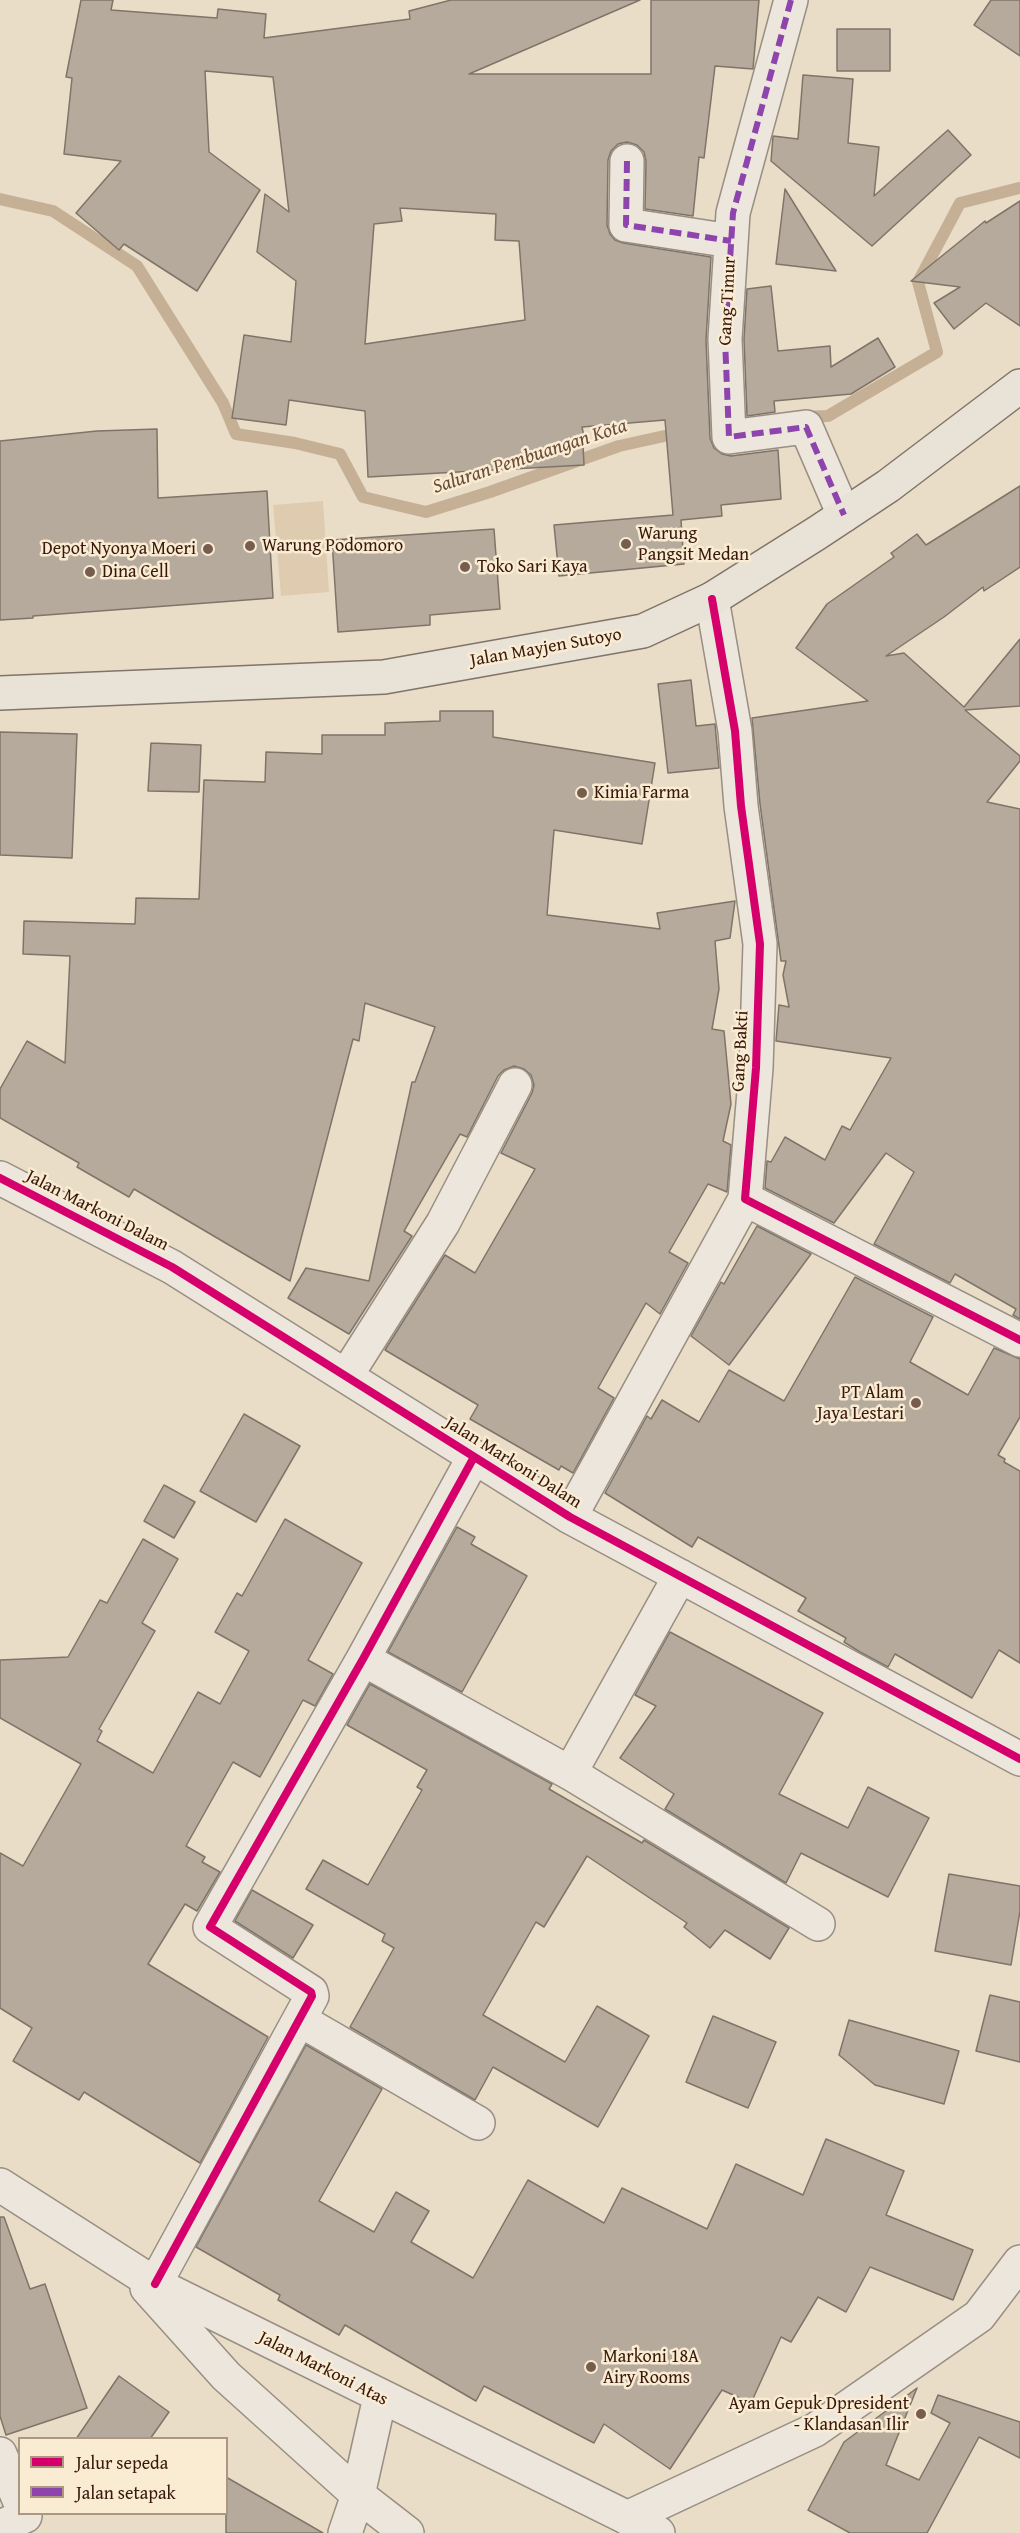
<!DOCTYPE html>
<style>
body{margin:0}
#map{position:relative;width:1020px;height:2533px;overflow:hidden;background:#e9ddc8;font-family:"Gentium Book Plus",serif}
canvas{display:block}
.legend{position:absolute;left:18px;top:2437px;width:210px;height:78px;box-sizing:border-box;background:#f9ecd3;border:2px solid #ac9783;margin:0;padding:8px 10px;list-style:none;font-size:18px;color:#38180c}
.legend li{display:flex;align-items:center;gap:12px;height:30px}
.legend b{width:30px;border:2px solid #ac9783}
</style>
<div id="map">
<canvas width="1020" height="2533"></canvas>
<ul class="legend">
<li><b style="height:8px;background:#d6006c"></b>Jalur sepeda</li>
<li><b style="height:8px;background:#8e44ad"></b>Jalan setapak</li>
</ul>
</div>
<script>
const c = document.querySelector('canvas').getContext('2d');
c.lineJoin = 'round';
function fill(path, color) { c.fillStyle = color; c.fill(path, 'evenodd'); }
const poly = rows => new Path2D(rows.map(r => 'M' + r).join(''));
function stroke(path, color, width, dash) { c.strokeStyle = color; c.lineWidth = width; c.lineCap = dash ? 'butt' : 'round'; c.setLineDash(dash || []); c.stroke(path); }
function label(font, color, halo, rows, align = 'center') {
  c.font = font + ' "Gentium Book Plus",serif'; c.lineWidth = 5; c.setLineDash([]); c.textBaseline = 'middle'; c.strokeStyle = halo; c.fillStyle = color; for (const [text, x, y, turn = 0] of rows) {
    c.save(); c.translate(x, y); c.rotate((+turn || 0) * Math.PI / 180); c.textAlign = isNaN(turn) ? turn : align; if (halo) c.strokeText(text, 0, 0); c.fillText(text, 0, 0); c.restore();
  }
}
fill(poly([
 [323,501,329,592,281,596,273,505]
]), '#dfccb0');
stroke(poly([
 [0,199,53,211,137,266,223,403,236,434,295,443,340,454,363,497,426,512,490,492,619,446,728,422],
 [802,417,828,416,937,352,918,282,960,203,1019,188]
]), '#c5b096', 12);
const building = poly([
 [81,0,113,0,111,10,217,18,218,9,266,14,264,38,410,19,409,11,451,0,640,0,469,74,651,74,651,0,759,0,753,69,715,66,704,158,699,157,693,216,645,209,646,161,644,152,637,145,627,142,618,144,611,151,608,160,607,225,610,234,615,240,623,243,711,257,706,340,710,438,714,448,722,454,731,456,778,450,781,499,721,505,722,516,681,520,684,564,559,576,554,525,673,515,665,420,582,427,586,445,583,445,584,465,368,477,365,411,289,400,286,425,232,418,244,335,291,342,296,281,257,252,265,194,289,212,273,77,205,71,209,152,260,190,197,291,124,244,119,250,76,213,121,161,64,154,72,78,66,77,81,0],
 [400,208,496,214,495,240,519,241,525,320,365,344,374,224,402,221,400,208],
 [991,0,1020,0,1020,56,974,25,991,0],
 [837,29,890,29,890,71,837,71,837,29],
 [803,75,853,79,848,143,879,147,874,196,948,130,971,155,872,246,771,161,773,136,798,139,803,75],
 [785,189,836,271,776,264,785,189],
 [1020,201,1020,326,986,303,954,329,934,303,960,287,911,281,985,221,986,223,1020,201],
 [771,286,778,351,830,346,831,367,878,338,895,367,851,394,774,401,775,412,747,416,744,339,747,289,771,286],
 [157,429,158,498,267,491,273,598,33,616,33,618,0,620,0,441,97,431,157,429],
 [1020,486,1020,567,984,591,983,587,944,617,886,656,904,653,964,707,1020,639,1020,706,965,710,1020,756,1020,761,987,802,1020,809,1020,1319,1013,1315,1016,1309,955,1274,950,1283,874,1244,914,1172,886,1153,834,1223,765,1188,767,1161,771,1162,785,1137,825,1160,842,1126,850,1130,891,1058,776,1041,779,1005,789,1007,783,975,786,961,781,961,779,946,760,804,752,718,868,701,796,648,827,604,894,557,891,553,917,534,926,545,1020,486],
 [494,529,500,609,430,615,430,625,338,632,332,540,494,529],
 [691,680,696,726,715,724,719,768,668,773,658,684,691,680],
 [440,711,493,711,493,737,655,763,642,844,554,830,547,915,660,929,657,913,735,901,730,938,715,941,719,989,712,1029,724,1031,731,1104,723,1141,731,1145,727,1192,708,1184,669,1252,688,1263,660,1314,646,1303,598,1388,614,1398,573,1473,561,1466,559,1470,470,1419,478,1405,385,1350,445,1255,475,1273,535,1169,501,1153,532,1093,534,1085,531,1075,524,1069,514,1066,504,1070,498,1076,467,1137,460,1134,404,1231,412,1236,349,1334,288,1298,306,1268,369,1281,412,1082,415,1082,435,1027,365,1003,359,1041,353,1039,290,1281,134,1189,129,1197,77,1167,79,1163,0,1118,0,1089,27,1041,65,1063,70,956,23,954,24,921,135,924,136,898,199,899,204,780,265,782,266,752,322,754,322,735,385,735,385,723,440,721,440,711],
 [0,732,77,734,72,858,0,855,0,732],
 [151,743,201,745,199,792,148,791,151,743],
 [757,1226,811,1254,729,1365,691,1336,721,1282,724,1284,757,1226],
 [855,1277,933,1317,910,1362,968,1395,994,1348,1020,1359,1020,1417,998,1455,1005,1459,1004,1462,1020,1471,1020,1663,999,1650,972,1698,895,1654,888,1667,860,1652,844,1642,846,1638,798,1611,806,1598,698,1537,692,1547,605,1493,647,1416,651,1419,662,1400,699,1422,729,1370,784,1401,855,1277],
 [244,1414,300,1446,256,1522,200,1491,244,1414],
 [164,1485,195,1502,174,1538,144,1521,164,1485],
 [285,1519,362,1563,308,1660,333,1674,315,1706,303,1700,260,1777,233,1762,186,1846,205,1857,202,1862,220,1872,197,1911,185,1904,148,1964,268,2037,200,2163,84,2092,79,2100,13,2061,32,2028,0,2008,0,1853,23,1866,81,1764,0,1718,0,1660,68,1657,100,1600,107,1603,143,1539,178,1559,142,1623,155,1631,99,1729,102,1731,97,1741,153,1773,198,1692,220,1704,249,1651,215,1632,237,1593,242,1596,285,1519],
 [457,1527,475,1537,471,1544,527,1576,462,1692,388,1652,457,1527],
 [670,1632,823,1713,779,1794,848,1828,868,1787,929,1818,888,1897,801,1853,786,1883,665,1809,674,1794,620,1758,656,1706,635,1695,670,1632],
 [370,1684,552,1784,549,1789,642,1843,644,1840,789,1928,770,1959,725,1930,710,1948,684,1927,687,1923,587,1856,544,1927,536,1922,483,2015,565,2062,597,2006,649,2036,598,2127,493,2067,475,2100,350,2027,394,1948,382,1941,385,1934,306,1889,323,1860,368,1885,422,1790,417,1787,427,1770,347,1725,370,1684],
 [949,1874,1020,1886,1020,1911,1011,1965,935,1951,949,1874],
 [252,1890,313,1925,293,1958,235,1921,252,1890],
 [990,1995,1020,2002,1020,2062,976,2051,990,1995],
 [713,2016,776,2042,748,2108,686,2082,713,2016],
 [849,2020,959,2051,944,2104,875,2085,839,2055,849,2020],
 [306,2045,382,2089,319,2201,374,2232,396,2192,429,2211,411,2242,473,2278,528,2180,604,2223,622,2188,707,2229,736,2164,803,2195,826,2139,904,2171,886,2215,973,2250,953,2300,870,2267,846,2312,818,2297,791,2342,781,2337,751,2403,722,2390,670,2469,604,2424,594,2443,484,2386,476,2401,345,2325,339,2335,278,2300,280,2295,196,2247,306,2045],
 [0,2217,4,2217,30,2289,45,2284,87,2408,6,2435,0,2416,0,2217],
 [119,2376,169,2412,150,2439,76,2439,119,2376],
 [917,2388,886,2465,919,2480,950,2423,931,2413,938,2395,1020,2422,1020,2458,979,2437,927,2533,850,2533,808,2510,844,2442,917,2388],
 [226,2477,323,2533,226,2533,226,2477]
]);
fill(building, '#b5aa9c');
stroke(building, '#807468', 1.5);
const minor = poly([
 [791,0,733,213,725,339,729,437,806,427,844,515],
 [627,161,626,225,731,241],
 [712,599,735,731,741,806,760,944,756,1068,745,1199,1020,1340],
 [0,1178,172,1267,570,1517,1020,1759],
 [346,1376,443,1223,515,1085],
 [570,1517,745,1199],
 [363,1659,570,1773,818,1924],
 [570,1773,680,1576],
 [300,2020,478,2123],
 [0,2185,155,2284,658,2533],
 [155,2284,312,1996,311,1992,210,1927,363,1659,474,1457],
 [147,2288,226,2376,358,2495,407,2533],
 [0,2454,20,2502],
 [627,2518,815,2430,979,2316,1020,2262],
 [0,2527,25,2516],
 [345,2533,358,2495,380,2397]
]);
const major = poly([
 [0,693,384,677,643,631,712,599,817,533,888,486,1020,386]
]);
stroke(minor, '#998e82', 36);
stroke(major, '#807468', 36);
stroke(minor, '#ece6dc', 33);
stroke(major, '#e9e2d6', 33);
stroke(poly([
 [791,0,733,213,725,339,729,437,806,427,844,515],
 [627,161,626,225,731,241]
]), '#8e44ad', 6, [12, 6]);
stroke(poly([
 [712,599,735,731,741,806,760,944,756,1068,745,1199,1020,1340],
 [0,1178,172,1267,570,1517,1020,1759],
 [155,2284,312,1996,311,1992,210,1927,363,1659,474,1457]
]), '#d6006c', 8);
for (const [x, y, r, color] of [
 [626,544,6,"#765d4e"],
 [250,546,6,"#765d4e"],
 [208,549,6,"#765d4e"],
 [465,567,6,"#765d4e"],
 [90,572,6,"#765d4e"],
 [582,793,6,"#765d4e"],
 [916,1403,6,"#765d4e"],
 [591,2367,6,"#765d4e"],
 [921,2414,6,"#765d4e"]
]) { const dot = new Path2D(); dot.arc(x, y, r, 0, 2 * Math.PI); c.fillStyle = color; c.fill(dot); stroke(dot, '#f9ecd3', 2); }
label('18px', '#38180c', '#f9ecd3', [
 ["Gang Timur",728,301,-87],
 ["Jalan Mayjen Sutoyo",546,648,-10],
 ["Gang Bakti",741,1051,-87],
 ["Jalan Markoni Dalam",97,1211,27],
 ["Jalan Markoni Dalam",513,1463,32],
 ["Jalan Markoni Atas",323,2369,27]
]);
label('18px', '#38180c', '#f9ecd3', [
 ["Warung",638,534],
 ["Pangsit Medan",638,555],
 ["Warung Podomoro",262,546],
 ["Depot Nyonya Moeri",196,549,"right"],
 ["Toko Sari Kaya",477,567],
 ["Dina Cell",102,572],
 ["Kimia Farma",594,793],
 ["PT Alam",904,1393,"right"],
 ["Jaya Lestari",904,1414,"right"],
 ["Markoni 18A",603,2357],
 ["Airy Rooms",603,2378],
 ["Ayam Gepuk Dpresident",909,2404,"right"],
 ["- Klandasan Ilir",909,2425,"right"]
], 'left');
label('italic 20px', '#6a4d3a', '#f9ecd3', [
 ["Saluran Pembuangan Kota",530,457,-18]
]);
</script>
